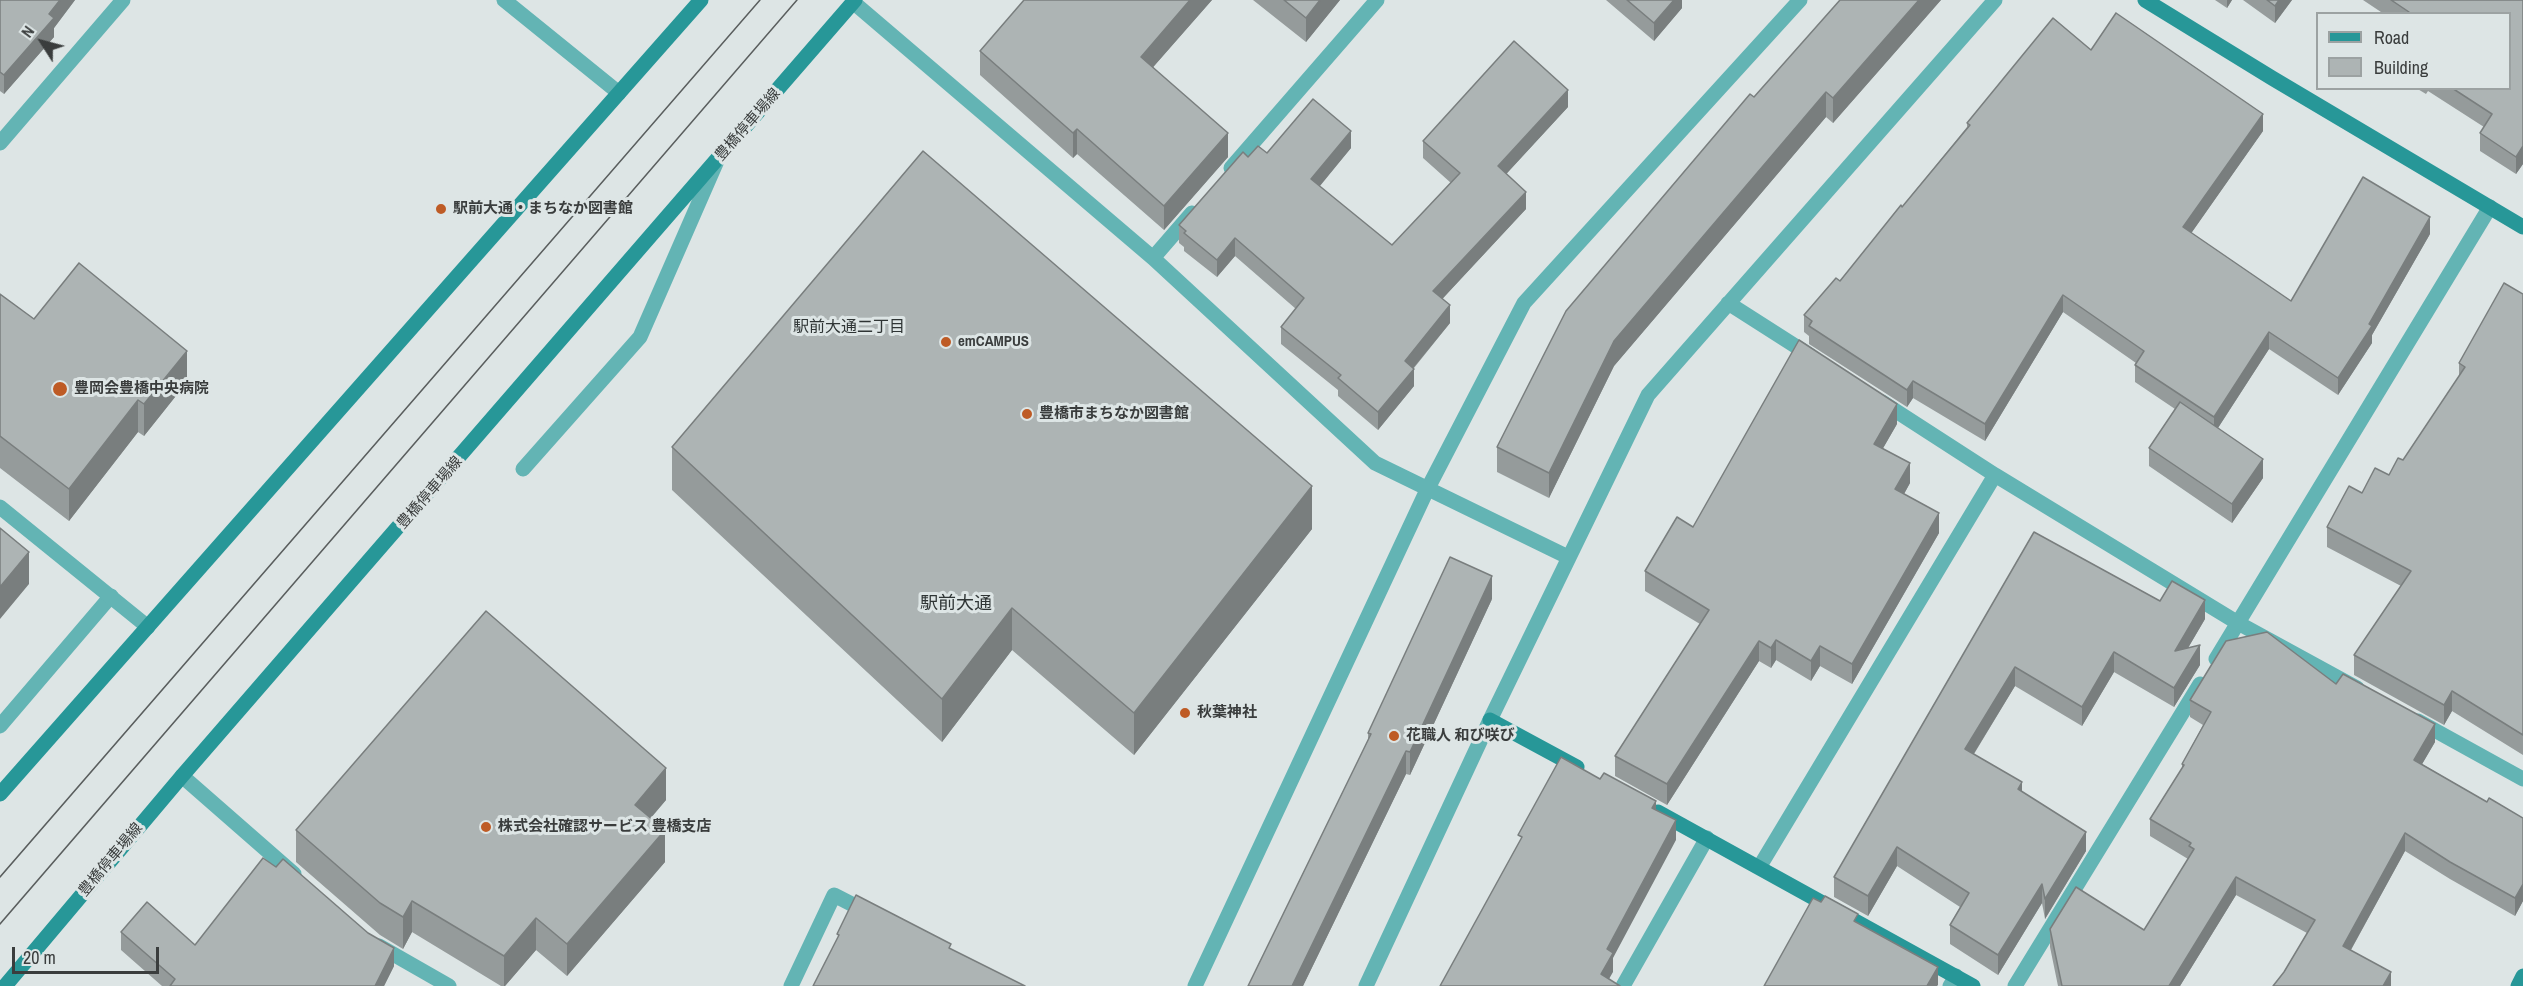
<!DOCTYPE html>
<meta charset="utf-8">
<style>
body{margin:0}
#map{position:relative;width:2523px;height:986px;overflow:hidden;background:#dde5e5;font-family:"Archivo Narrow",sans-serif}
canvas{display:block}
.legend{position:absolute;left:2316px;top:12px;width:195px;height:78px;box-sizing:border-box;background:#dde5e5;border:2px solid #9ca2a2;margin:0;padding:8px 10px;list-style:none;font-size:18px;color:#3a3d3d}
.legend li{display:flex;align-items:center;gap:12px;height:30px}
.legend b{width:30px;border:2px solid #9ca2a2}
.north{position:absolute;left:12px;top:12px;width:60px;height:60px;-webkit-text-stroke:4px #dde5e5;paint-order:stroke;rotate:306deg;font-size:16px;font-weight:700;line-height:24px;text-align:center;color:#3a3d3d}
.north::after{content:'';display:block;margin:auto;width:21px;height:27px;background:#3a3d3d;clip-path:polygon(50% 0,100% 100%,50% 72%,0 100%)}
.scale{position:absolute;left:12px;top:947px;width:147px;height:27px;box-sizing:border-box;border:3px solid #3a3d3d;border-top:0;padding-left:8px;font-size:18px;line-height:21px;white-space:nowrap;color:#3a3d3d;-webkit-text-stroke:4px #dde5e5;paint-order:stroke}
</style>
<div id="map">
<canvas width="2523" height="986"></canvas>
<ul class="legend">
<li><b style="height:8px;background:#279798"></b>Road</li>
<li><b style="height:16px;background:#adb4b4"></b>Building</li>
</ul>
<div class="north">N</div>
<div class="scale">20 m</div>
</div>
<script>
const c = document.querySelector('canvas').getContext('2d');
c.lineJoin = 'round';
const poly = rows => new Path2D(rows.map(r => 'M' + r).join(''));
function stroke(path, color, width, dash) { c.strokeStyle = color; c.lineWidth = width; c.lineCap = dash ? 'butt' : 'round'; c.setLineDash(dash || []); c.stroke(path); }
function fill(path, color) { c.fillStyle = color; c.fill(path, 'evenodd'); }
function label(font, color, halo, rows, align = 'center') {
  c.font = font + ' "Archivo Narrow","Noto Sans JP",sans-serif'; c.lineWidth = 6; c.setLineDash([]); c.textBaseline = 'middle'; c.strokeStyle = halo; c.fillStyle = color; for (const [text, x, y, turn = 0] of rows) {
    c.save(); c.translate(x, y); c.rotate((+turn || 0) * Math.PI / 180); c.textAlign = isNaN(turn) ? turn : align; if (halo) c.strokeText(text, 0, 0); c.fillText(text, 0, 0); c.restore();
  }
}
stroke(poly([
 [523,469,640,337,717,161],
 [0,726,111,596]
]), '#63b4b4', 15);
stroke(poly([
 [504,0,619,93],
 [853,2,1153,258,1375,463,1568,557],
 [0,143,123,0],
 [1231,168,1377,0],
 [1153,258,1192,213],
 [1728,303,1811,356],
 [1882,402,1995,475,2238,623,2357,688],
 [0,507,148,627],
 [2216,659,2490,207],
 [2418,721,2523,779],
 [182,776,294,874],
 [1760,866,1995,475],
 [379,946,449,986],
 [791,986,834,895,871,914],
 [1195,986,1427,490,1524,303,1800,0],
 [1366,986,1490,720,1648,395,1995,0],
 [1623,986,1707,838],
 [1950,986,1956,976],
 [2015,986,2200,684]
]), '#63b4b4', 15);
stroke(poly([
 [2145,0,2272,78,2523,227],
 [1490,720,1577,767],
 [0,794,701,0],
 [1658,812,1973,986],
 [5,986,182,776,855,0],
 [2518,986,2523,976]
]), '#279798', 15);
stroke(poly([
 [0,877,760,0],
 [0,924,797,0]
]), '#5a5e5e', 1.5);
fill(poly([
 [0,0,75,0,54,28,54,37,4,94,0,91],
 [1024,0,1212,0,1153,67,1228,157,1164,230,1077,154,1073,158,980,75,980,51],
 [1253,0,1340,0,1306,42],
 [1606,0,1682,0,1682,8,1654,41],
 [1840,0,1941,0,1833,123,1826,117,1614,366,1549,498,1497,472,1497,447,1754,97],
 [2215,0,2232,0,2227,8],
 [2243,0,2292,0,2275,23],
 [2363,0,2523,0,2523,164,2516,174,2480,151,2480,133,2484,127,2428,91,2426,94,2416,88,2510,88,2510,14,2384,14],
 [2091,50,2263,131,2191,233,2291,301,2430,234,2372,335,2372,343,2338,395,2269,349,2218,428,2263,478,2232,523,2149,466,2149,448,2175,409,2135,382,2135,365,2136,363,2063,312,1985,441,1913,398,1907,407,1809,344,1809,336,1804,332,1804,315,1840,281,1902,207,1967,127,1967,123],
 [1568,107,1506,174,1526,209,1442,299,1450,323,1414,368,1414,386,1378,430,1338,396,1338,390,1281,344,1281,327,1296,309,1235,256,1217,277,1184,251,1184,247,1179,243,1179,225,1248,157,1267,153,1351,148,1319,186,1392,245,1451,183,1423,158,1423,141],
 [0,294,34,319,187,382,144,436,138,432,69,521,0,468],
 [2523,294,2523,755,2452,711,2444,725,2354,675,2354,655,2401,586,2327,547,2327,527,2362,493,2389,475,2403,460,2459,376,2459,363],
 [1897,424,1883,448,1910,483,1904,494,1939,533,1852,684,1820,666,1811,681,1776,660,1771,668,1759,661,1667,805,1615,776,1615,756,1700,624,1645,591,1645,571,1693,527],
 [672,447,1312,529,1134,755,1012,650,942,742,672,490],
 [2034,532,2160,601,2205,619,2188,648,2200,665,2174,707,2114,672,2082,726,2015,686,1974,754,2022,792,2086,851,2045,919,2042,903,1998,975,1950,944,1950,925,1960,907,1897,866,1868,916,1834,897,1834,877],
 [1492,599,1410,775,1406,774,1303,986,1248,986,1368,740,1368,733],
 [2336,684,2435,742,2422,764,2487,802,2523,818,2523,901,2515,916,2450,879,2405,851,2351,950,2391,986,2284,972,2307,933,2236,895,2180,986,2058,986,2050,947,2050,929,2144,930,2188,859,2150,836,2150,819,2182,768,2182,764,2203,725,2190,717,2190,700],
 [666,800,651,818,665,862,567,976,536,950,505,986,501,986,412,932,403,949,380,935,296,862,296,830],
 [121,932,195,945,394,966,384,986,162,986,121,950]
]), '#959b9b');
fill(poly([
 [60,0,75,0,54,28,54,37,4,94,4,75],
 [1190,0,1212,0,1141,81,1141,57],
 [1320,0,1340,0,1306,42,1306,18],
 [1674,0,1682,0,1682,8,1654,41,1654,23],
 [1919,0,1941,0,1833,123,1833,98],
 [2227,0,2232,0,2227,8],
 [2279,0,2292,0,2275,23,2275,6],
 [1568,90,1568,107,1498,183,1498,166],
 [1826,92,1826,117,1614,366,1549,498,1549,473,1614,341],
 [2263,114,2263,131,2183,245,2183,227],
 [1077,129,1077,154,1073,158,1073,133],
 [1351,131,1351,148,1311,197,1311,179],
 [1228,133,1228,157,1164,230,1164,206],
 [2523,146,2523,164,2516,174,2516,157],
 [1526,192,1526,209,1433,309,1433,291],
 [2430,217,2430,234,2372,335,2372,343,2338,395,2338,378],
 [1235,238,1235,256,1217,277,1217,260],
 [2063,295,2063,312,1985,441,1985,424],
 [1450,305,1450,323,1405,378,1405,361],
 [2269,332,2269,349,2214,434,2214,417],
 [187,351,187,382,144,436,144,404],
 [1414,369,1414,386,1378,430,1378,412],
 [1913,381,1913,398,1907,407,1907,390],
 [138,400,138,432,69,521,69,489],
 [1897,404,1897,424,1874,464,1874,444],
 [2263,459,2263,478,2232,523,2232,504],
 [1910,463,1910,483,1895,510,1895,489],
 [1312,486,1312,529,1134,755,1134,713],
 [1939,513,1939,533,1852,684,1852,664],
 [29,552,29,584,0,619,0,587],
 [1492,576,1492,599,1410,775,1410,752],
 [2205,600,2205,619,2175,670,2175,651],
 [1012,608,1012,650,942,742,942,699],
 [1776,640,1776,660,1771,668,1771,648],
 [1759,641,1759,661,1667,805,1667,784],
 [2200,645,2200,665,2174,707,2174,688],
 [1820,646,1820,666,1811,681,1811,661],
 [2114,652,2114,672,2082,726,2082,707],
 [2015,667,2015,686,1965,768,1965,749],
 [2452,691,2452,711,2444,725,2444,705],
 [2435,724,2435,742,2414,778,2414,760],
 [1406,751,1406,774,1303,986,1292,986],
 [666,768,666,800,635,836,635,805],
 [2022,782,2022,802,2018,789],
 [1656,801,1656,821,1652,808],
 [1676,820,1676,840,1613,958,1613,972,1605,986,1601,974,1607,949],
 [665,830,665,862,567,976,567,944],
 [2086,832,2086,851,2045,919,2045,899],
 [2405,833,2405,851,2343,964,2343,946],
 [1897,847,1897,866,1868,916,1868,896],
 [2236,877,2236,895,2180,986,2169,986],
 [2042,884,2042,903,1998,975,1998,955],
 [2523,884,2523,901,2515,916,2515,898],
 [412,901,412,932,403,949,403,917],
 [536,918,536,950,505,986,504,986,504,956],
 [394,948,394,966,384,986,375,986],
 [1938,967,1938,985,1937,986,1927,986],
 [2391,972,2391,986,2383,986]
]), '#797e7e');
const building = poly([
 [0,0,60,0,49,14,54,18,4,75,0,72,0,0],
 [1024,0,1190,0,1141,57,1228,133,1164,206,1077,129,1073,133,980,51,1024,0],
 [1284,0,1320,0,1306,18,1284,0],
 [1627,0,1674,0,1654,23,1627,0],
 [1840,0,1919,0,1833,98,1826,92,1614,341,1549,473,1497,447,1566,311,1750,94,1754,97,1840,0],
 [2267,0,2279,0,2275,6,2267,0],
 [2391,0,2523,0,2523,146,2516,157,2480,133,2492,114,2452,88,2510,88,2510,14,2408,14,2409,12,2391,0],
 [2116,13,2263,114,2183,227,2291,301,2363,177,2430,217,2369,324,2372,326,2338,378,2269,332,2214,417,2135,365,2144,351,2063,295,1985,424,1913,381,1907,390,1809,326,1812,321,1804,315,1836,278,1840,281,1901,205,1902,207,1970,125,1967,123,2053,18,2091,50,2116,13],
 [1514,41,1568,90,1498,166,1526,192,1433,291,1450,305,1405,361,1414,369,1378,412,1338,378,1341,375,1281,327,1304,298,1235,238,1217,260,1184,233,1186,231,1179,225,1243,152,1248,157,1258,146,1267,153,1313,99,1351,131,1311,179,1392,245,1460,173,1423,141,1514,41],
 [923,151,1312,486,1134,713,1012,608,942,699,672,447,923,151],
 [79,263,187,351,144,404,138,400,69,489,0,436,0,294,34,319,79,263],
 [2504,283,2523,294,2523,735,2452,691,2444,705,2354,655,2411,571,2327,527,2349,486,2362,493,2375,468,2389,475,2398,458,2403,460,2465,367,2459,363,2504,283],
 [1799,340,1897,404,1874,444,1910,463,1895,489,1939,513,1852,664,1820,646,1811,661,1776,640,1771,648,1759,641,1667,784,1615,756,1709,610,1645,571,1677,517,1693,527,1799,340],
 [2180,402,2263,459,2232,504,2149,448,2180,402],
 [0,528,29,552,0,587,0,528],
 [2034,532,2160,601,2172,581,2205,600,2175,651,2200,645,2174,688,2114,652,2082,707,2015,667,1965,749,2022,782,2018,789,2086,832,2045,899,2042,884,1998,955,1950,925,1969,893,1897,847,1868,896,1834,877,2034,532],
 [1450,557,1492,576,1410,752,1406,751,1292,986,1248,986,1371,734,1368,733,1450,557],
 [486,611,666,768,635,805,665,830,567,944,536,918,504,956,412,901,403,917,380,903,296,830,486,611],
 [2267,632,2336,684,2343,674,2435,724,2414,760,2487,802,2489,798,2523,818,2523,884,2515,898,2450,862,2405,833,2343,946,2391,972,2383,986,2273,986,2284,972,2315,920,2236,877,2169,986,2062,986,2050,929,2076,887,2144,930,2194,849,2189,846,2191,843,2150,819,2184,765,2182,764,2211,712,2190,700,2226,641,2267,632],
 [1561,757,1600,779,1604,773,1656,801,1652,808,1676,820,1607,949,1613,953,1601,974,1620,986,1440,986,1522,837,1518,835,1561,757],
 [263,858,276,867,283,859,368,933,394,948,375,986,170,986,175,979,121,932,147,902,195,945,263,858],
 [856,895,951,944,949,948,1025,986,813,986,839,935,837,934,856,895],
 [1825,896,1858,914,1854,921,1938,967,1927,986,1764,986,1813,898,1821,902,1825,896]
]);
fill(building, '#adb4b4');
stroke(building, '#797e7e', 1.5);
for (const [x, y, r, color] of [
 [441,209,6,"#be5b25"],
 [946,342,6,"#be5b25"],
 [60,389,8,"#be5b25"],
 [1027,414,6,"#be5b25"],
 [1185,713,6,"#be5b25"],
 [1394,736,6,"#be5b25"],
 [486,827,6,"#be5b25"]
]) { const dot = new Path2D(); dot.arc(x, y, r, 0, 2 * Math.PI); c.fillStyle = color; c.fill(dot); stroke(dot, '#dde5e5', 2); }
label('15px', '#3a3d3d', '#dde5e5', [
 ["豊橋停車場線",748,125,-49],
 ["豊橋停車場線",430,493,-49],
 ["豊橋停車場線",111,860,-50]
]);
label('bold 15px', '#3a3d3d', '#dde5e5', [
 ["駅前大通・まちなか図書館",453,209],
 ["emCAMPUS",958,342],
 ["豊岡会豊橋中央病院",74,389],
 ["豊橋市まちなか図書館",1039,414],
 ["秋葉神社",1197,713],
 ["花職人 和び咲び",1406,736],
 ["株式会社確認サービス 豊橋支店",498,827]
], 'left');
label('16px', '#2f3535', '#dde5e5', [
 ["駅前大通二丁目",849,328]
]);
label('18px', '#2f3535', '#dde5e5', [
 ["駅前大通",956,604]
]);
</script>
